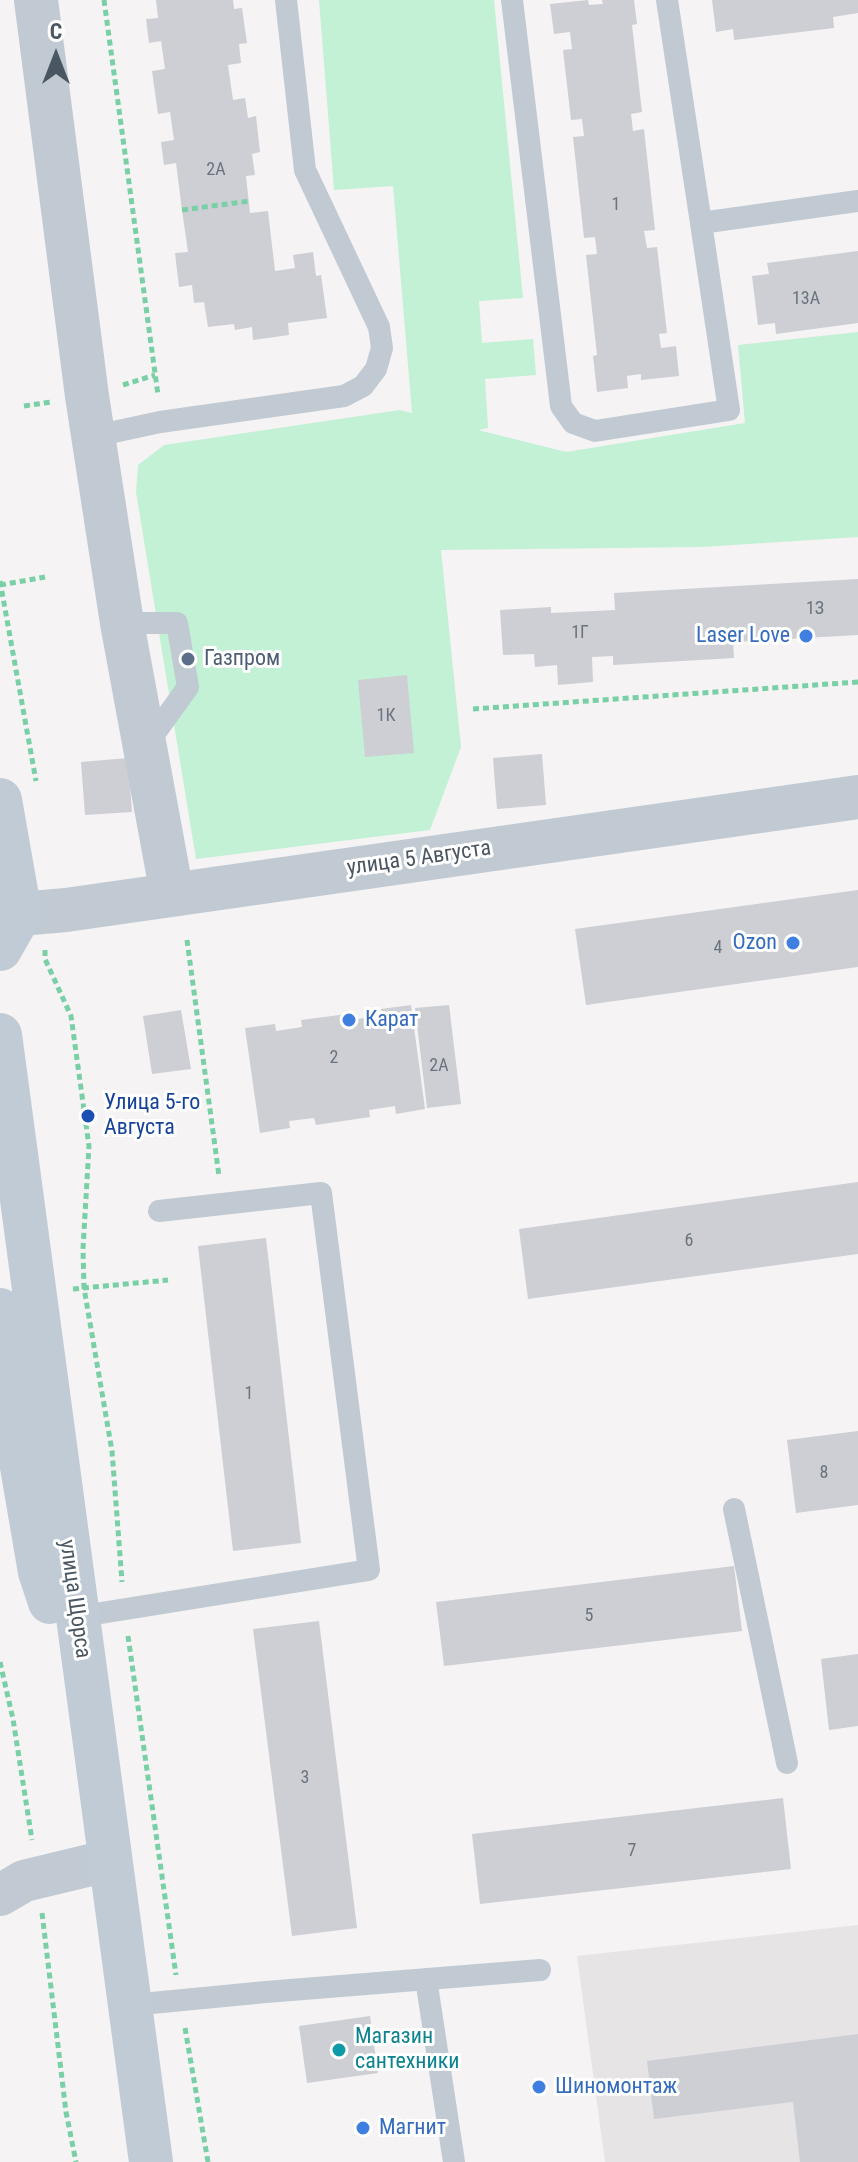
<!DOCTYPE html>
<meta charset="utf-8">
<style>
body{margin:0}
#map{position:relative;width:858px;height:2162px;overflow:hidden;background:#f5f3f3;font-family:"Roboto Condensed",sans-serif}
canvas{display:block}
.north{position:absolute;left:16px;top:16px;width:80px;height:80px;-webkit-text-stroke:6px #fff;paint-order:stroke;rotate:0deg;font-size:22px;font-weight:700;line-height:32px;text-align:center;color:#4a5661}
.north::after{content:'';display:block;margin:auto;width:28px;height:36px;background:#4a5661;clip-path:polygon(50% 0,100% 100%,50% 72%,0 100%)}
</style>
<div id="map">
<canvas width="858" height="2162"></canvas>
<div class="north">С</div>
</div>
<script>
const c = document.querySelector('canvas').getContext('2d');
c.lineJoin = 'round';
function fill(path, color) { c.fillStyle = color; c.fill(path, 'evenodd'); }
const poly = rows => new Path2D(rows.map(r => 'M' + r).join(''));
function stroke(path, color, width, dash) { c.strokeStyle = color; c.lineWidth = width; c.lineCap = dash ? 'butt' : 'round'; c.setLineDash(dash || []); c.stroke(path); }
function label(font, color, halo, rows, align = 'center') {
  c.font = font + ' "Roboto Condensed",sans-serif'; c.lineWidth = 6; c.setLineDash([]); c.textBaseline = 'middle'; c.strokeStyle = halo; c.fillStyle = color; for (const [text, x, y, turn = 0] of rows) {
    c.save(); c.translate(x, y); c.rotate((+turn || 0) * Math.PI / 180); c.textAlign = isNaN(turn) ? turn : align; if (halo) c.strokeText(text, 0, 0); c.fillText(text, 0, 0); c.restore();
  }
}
fill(poly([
 [858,1925,858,2162,605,2162,577,1956]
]), '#e6e4e5');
fill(poly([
 [319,0,494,0,523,298,479,301,482,343,533,339,536,375,485,379,488,428,478,430,566,452,745,423,738,345,858,332,858,537,702,547,441,550,461,747,430,830,196,859,136,492,138,465,164,445,400,410,412,413,393,186,334,190]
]), '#c3f1d5');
fill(poly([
 [156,0,233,0,234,9,242,8,247,43,239,44,241,63,228,65,233,100,245,98,248,118,256,116,260,152,252,154,255,175,246,176,250,213,268,211,275,271,295,268,293,255,313,252,316,276,321,275,327,318,288,323,289,335,253,340,252,327,235,330,234,324,208,327,204,302,194,303,192,285,179,287,175,253,188,252,182,210,176,163,164,165,161,142,174,140,170,112,158,114,152,71,165,69,161,41,149,43,146,19,158,18],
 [588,0,589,5,603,4,602,0,634,0,637,24,632,25,642,112,631,114,633,131,644,129,655,230,644,231,647,248,657,247,667,333,659,334,661,348,676,346,679,376,641,380,641,374,627,376,628,388,597,392,593,356,597,355,586,255,597,254,595,237,584,238,573,137,584,136,582,119,571,120,563,50,572,49,570,32,554,34,550,4],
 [712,0,858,0,858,13,833,17,834,28,734,40,733,29,716,32],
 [858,251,858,323,776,334,775,323,758,325,752,276,769,274,767,263],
 [858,579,858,635,733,642,734,658,613,665,613,656,592,657,593,682,558,685,557,665,535,667,534,654,503,655,500,610,551,607,551,613,615,610,614,593],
 [407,675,414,753,365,757,358,680],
 [542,754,546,805,497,809,493,758],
 [128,758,132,812,85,815,81,762],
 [858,890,858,967,586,1005,575,929],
 [411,1005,425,1109,396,1114,395,1106,369,1110,370,1117,316,1125,314,1118,289,1121,290,1128,260,1133,245,1028,275,1024,276,1031,302,1027,301,1020,355,1013,356,1019,382,1016,381,1009],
 [449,1005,461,1104,427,1108,415,1008],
 [181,1010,191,1069,152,1074,143,1016],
 [858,1182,858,1254,528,1299,519,1229],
 [266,1238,301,1543,233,1551,198,1246],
 [858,1431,858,1505,796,1513,787,1440],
 [734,1566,742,1631,444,1666,436,1602],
 [319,1621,357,1928,292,1936,253,1629],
 [858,1654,858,1726,829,1730,821,1659],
 [783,1798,791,1869,480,1904,472,1834],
 [370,2016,378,2073,307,2083,299,2026],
 [858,2034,858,2162,800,2162,793,2102,654,2119,647,2061]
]), '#cdcfd5');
stroke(poly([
 [104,0,158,395],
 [182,210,250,201],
 [123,385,155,375],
 [24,406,51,402],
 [0,581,36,781],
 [0,585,45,577],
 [473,709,858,682],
 [187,940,219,1176],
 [45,950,45,959,71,1016,89,1146,83,1249,84,1288,112,1451,122,1582],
 [73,1289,168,1280],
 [128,1636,176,1975],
 [0,1662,13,1719,32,1840],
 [42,1913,66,2112,76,2162],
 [185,2028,208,2162]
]), '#7ad0a6', 5, [6, 4]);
stroke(poly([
 [512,0,561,406,573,423,595,431,729,410,701,223,858,201],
 [667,0,701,223],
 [95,436,160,422,344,396,363,386,376,369,382,348,379,327,305,170,286,0],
 [122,623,177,623,188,687,147,744],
 [734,1509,787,1763],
 [76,1617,369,1570,321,1193,159,1211],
 [426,1979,454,2162],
 [131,2005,266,1992,540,1970]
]), '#c1cad2', 22);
stroke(poly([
 [0,1895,24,1881,111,1860]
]), '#c1cad2', 42);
stroke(poly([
 [36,0,87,396,122,623,172,894],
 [20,914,66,910,858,797]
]), '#c1cad2', 44);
stroke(poly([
 [0,800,20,914,0,949],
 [0,1035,151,2162],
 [0,1310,14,1420,40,1572,50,1602]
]), '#c1cbd6', 44);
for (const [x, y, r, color] of [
 [806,636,8,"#3f7fe0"],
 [188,659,8,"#5c6f8a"],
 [793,943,8,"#3f7fe0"],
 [349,1020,8,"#3f7fe0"],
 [88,1116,8,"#1a4fb4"],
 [339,2050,8,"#0f9aa8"],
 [539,2087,8,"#3f7fe0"],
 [363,2128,8,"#3f7fe0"]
]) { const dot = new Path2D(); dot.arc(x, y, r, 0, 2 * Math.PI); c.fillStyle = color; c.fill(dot); stroke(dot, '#fff', 3); }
label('18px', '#6b747e', null, [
 ["2А",216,170],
 ["1",616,205],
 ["13А",806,299],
 ["1З",815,609],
 ["1Г",580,633],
 ["1К",386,716],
 ["4",718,948],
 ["2",334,1058],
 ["2А",439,1066],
 ["6",689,1241],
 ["1",249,1394],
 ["8",824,1473],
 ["5",589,1616],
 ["3",305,1778],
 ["7",632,1851]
]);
label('22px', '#366cbe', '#fff', [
 ["Laser Love",790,636,"right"],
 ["Ozon",777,943,"right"],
 ["Карат",365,1020],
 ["Шиномонтаж",555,2087],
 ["Магнит",379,2128]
], 'left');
label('22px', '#4e5e75', '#fff', [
 ["Газпром",204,659]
], 'left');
label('22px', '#4a5661', '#fff', [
 ["улица 5 Августа",419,859,-8],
 ["улица Щорса",74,1599,82]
]);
label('22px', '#164399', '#fff', [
 ["Улица 5-го",104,1103],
 ["Августа",104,1128]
], 'left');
label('22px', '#0d838f', '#fff', [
 ["Магазин",355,2037],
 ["сантехники",355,2062]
], 'left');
</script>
